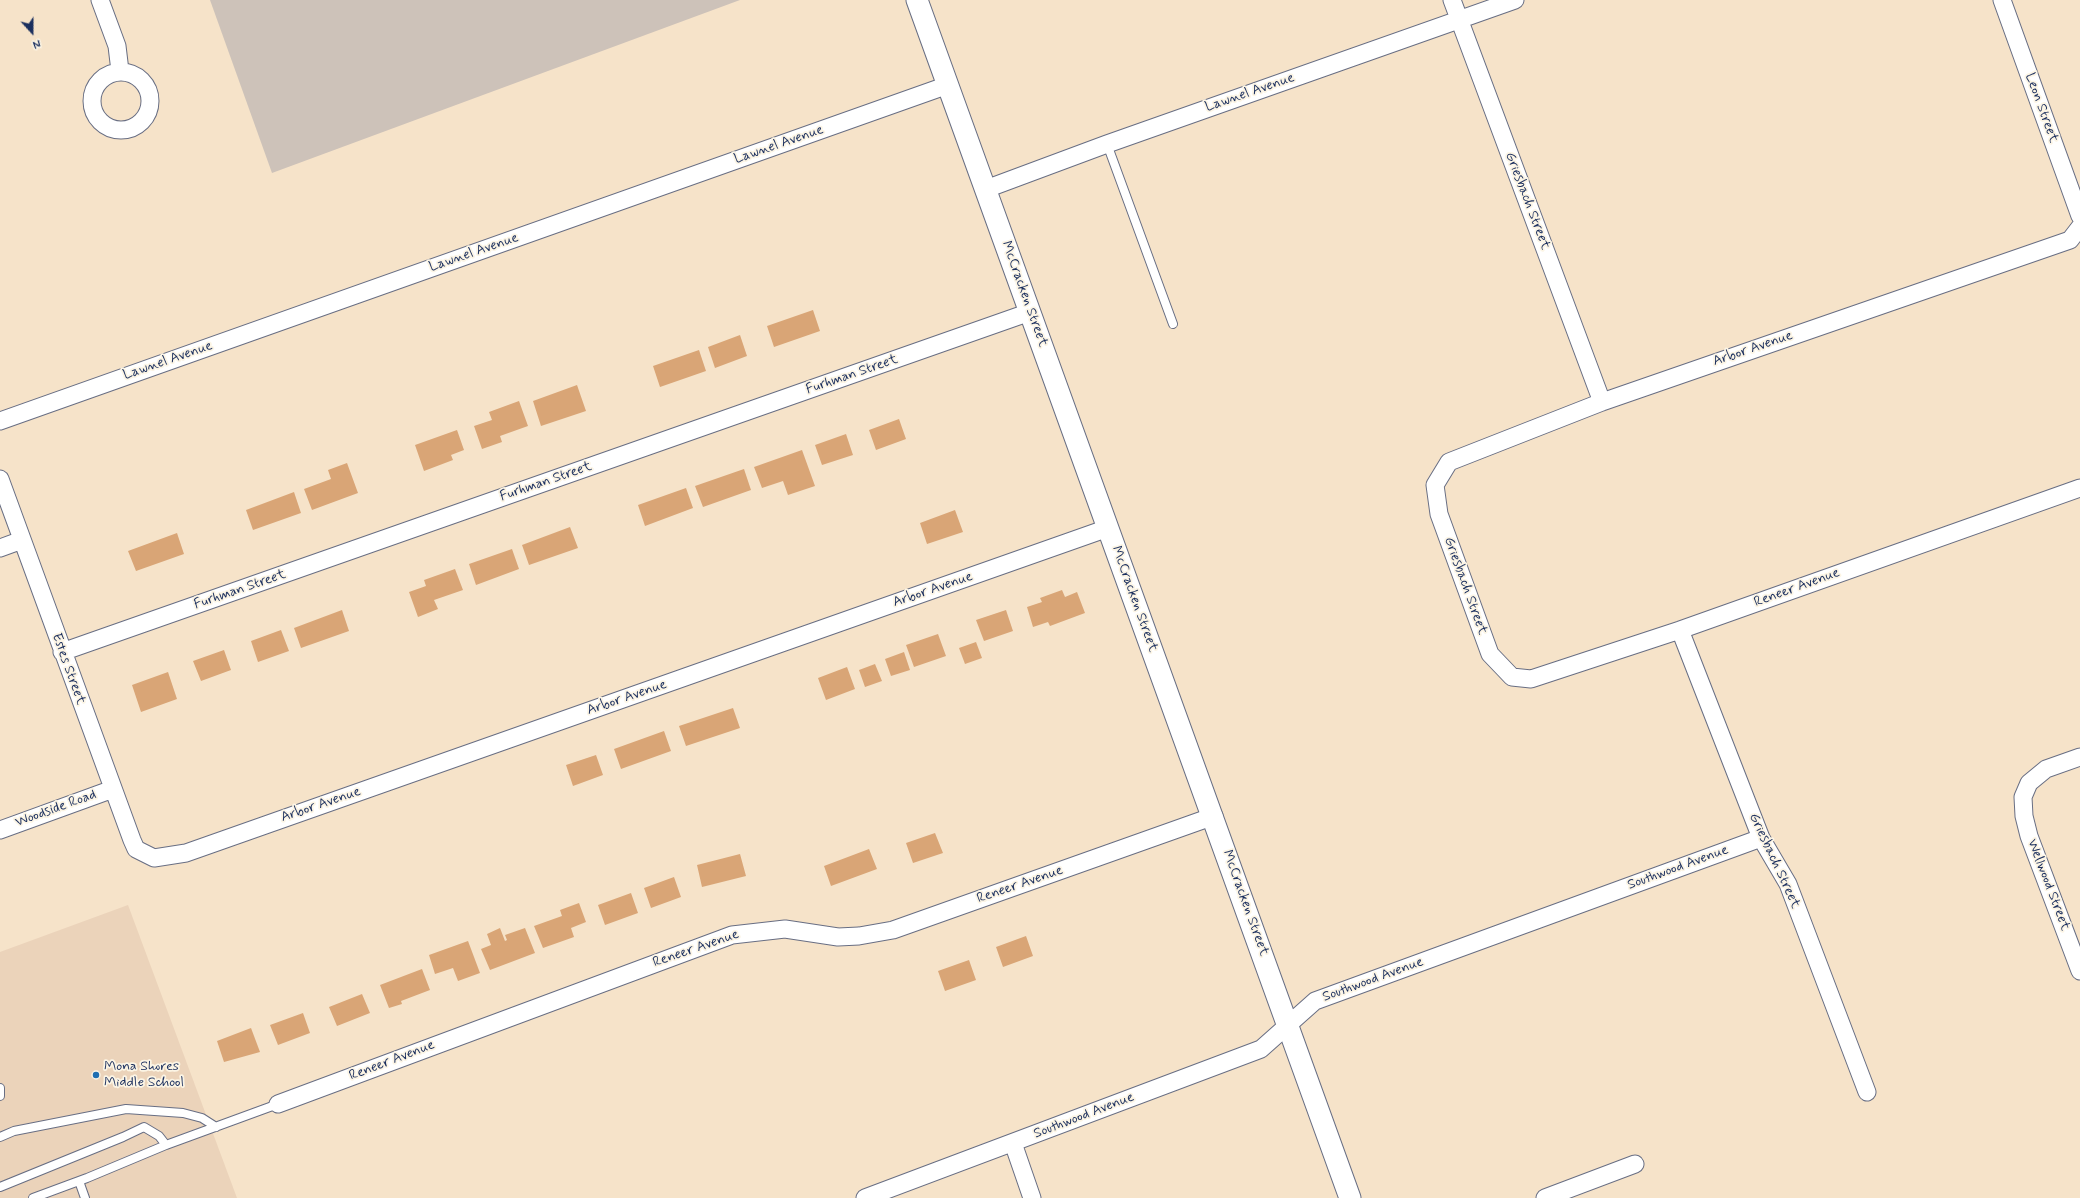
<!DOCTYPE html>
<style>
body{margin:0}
#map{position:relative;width:2080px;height:1198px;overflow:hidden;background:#f6e3c9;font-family:Mynerve,sans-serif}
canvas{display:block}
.north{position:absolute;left:12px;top:12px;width:40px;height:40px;-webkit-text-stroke:3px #fcf5e5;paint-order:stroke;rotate:159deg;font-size:11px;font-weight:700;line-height:16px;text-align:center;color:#1b2f5e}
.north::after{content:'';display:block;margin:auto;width:14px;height:18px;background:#1b2f5e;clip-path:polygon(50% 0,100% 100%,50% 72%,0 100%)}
</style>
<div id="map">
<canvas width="2080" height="1198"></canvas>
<div class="north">N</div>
</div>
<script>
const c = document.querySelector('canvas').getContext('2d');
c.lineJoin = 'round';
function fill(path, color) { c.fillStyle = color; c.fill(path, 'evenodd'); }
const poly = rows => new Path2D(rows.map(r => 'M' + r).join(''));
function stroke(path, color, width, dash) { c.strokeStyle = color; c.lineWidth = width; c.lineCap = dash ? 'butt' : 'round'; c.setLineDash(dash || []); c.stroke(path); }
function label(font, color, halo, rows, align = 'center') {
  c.font = font + ' Mynerve,sans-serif'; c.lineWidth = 3.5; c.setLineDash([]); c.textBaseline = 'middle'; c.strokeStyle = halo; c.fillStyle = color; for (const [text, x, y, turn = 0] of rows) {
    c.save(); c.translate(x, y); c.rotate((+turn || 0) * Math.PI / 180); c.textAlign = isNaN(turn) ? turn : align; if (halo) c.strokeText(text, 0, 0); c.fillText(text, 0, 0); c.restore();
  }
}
fill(poly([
 [128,905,237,1198,0,1198,0,952]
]), '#ebd3ba');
fill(poly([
 [210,0,740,0,272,173]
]), '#cdc2b9');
fill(poly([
 [813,310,820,331,774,347,767,326],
 [740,335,747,356,715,368,708,347],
 [699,350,706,371,660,387,653,366],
 [577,385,586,411,541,426,533,401],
 [519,401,528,426,500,436,502,442,482,449,474,426,492,420,489,412],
 [899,419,906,439,876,450,869,430],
 [457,430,464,450,451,455,453,460,424,471,415,445],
 [846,434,853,455,822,465,815,445],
 [802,450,815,486,788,495,783,481,762,488,754,467],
 [347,463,358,493,312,510,304,489,331,479,328,470],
 [744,469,751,490,703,507,695,486],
 [686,488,693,508,645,526,638,505],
 [294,492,301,513,253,530,246,510],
 [955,510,963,532,927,544,920,523],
 [570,527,578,548,529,565,522,545],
 [177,533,184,554,136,571,128,551],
 [512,549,519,569,476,585,469,564],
 [455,569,463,590,434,600,438,609,418,617,409,592,426,586,424,580],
 [1062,590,1065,597,1077,592,1085,613,1050,626,1048,622,1033,627,1027,607,1042,602,1040,598],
 [342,610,349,631,301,648,294,628],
 [1006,610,1013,631,984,641,976,620],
 [281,630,289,651,258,662,251,641],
 [938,634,946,656,914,667,906,645],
 [976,642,982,658,965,664,959,648],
 [224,650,231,670,201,681,193,661],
 [904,652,910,670,891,676,885,659],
 [875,664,882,681,865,687,859,670],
 [847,667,855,689,826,700,818,678],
 [168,672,177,699,141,712,132,685],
 [733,708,740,728,686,746,679,726],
 [664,731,671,751,621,769,614,749],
 [596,755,603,775,573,786,566,765],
 [935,833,943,853,913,863,906,843],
 [869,849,877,869,831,886,824,866],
 [740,854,746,876,702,887,697,865],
 [674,877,681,897,651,908,644,888],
 [631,893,638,913,605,925,598,905],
 [579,903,586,922,571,928,574,937,543,948,534,926,562,916,560,910],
 [500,928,505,941,507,940,505,935,525,928,535,953,490,970,481,949,491,945,487,934],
 [1026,936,1033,956,1003,967,996,947],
 [468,941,480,973,458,981,453,968,435,974,429,955],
 [969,960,976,980,945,991,938,971],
 [422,969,430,990,401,1001,402,1004,389,1008,380,985],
 [362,994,370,1013,337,1026,329,1007],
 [303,1013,310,1033,278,1045,270,1025],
 [251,1028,260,1052,224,1062,217,1041]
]), '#d9a576');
const service = poly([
 [1107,144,1173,324],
 [0,1088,0,1096],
 [0,1137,14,1131,126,1109,183,1113,202,1118,216,1127],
 [79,1181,85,1198],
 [0,1187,123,1137,144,1127,159,1136,166,1145],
 [33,1198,87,1178,166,1145,278,1104]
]);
const minor = poly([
 [100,0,117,46,120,71],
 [1452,0,1602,402],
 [2002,0,2080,216],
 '92 101a29 29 0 1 1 58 0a29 29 0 1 1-58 0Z',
 [986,189,1107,144,1515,0],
 [2080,227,2070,240,1602,402,1449,462,1435,485,1439,514,1490,654,1512,677,1531,679,1680,630,2080,488],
 [0,421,948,85],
 [0,479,132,840,136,849,154,858,186,853,1108,528],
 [0,548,22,540],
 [1680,630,1761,838,1788,884,1867,1092],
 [62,652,1030,312],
 [2080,757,2046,769,2029,783,2023,797,2024,816,2029,836,2080,971],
 [0,830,113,789],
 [278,1104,732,935,785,929,838,937,859,936,893,930,1214,816],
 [1013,1143,1032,1198],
 [865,1198,1261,1049,1315,1001,1761,838],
 [1545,1198,1635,1164]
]);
const tertiary = poly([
 [917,0,1350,1198]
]);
stroke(service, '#686e83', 10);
stroke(minor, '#686e83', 19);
stroke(tertiary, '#686e83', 23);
stroke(service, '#fff', 8);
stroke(minor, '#fff', 17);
stroke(tertiary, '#fff', 21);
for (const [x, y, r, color] of [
 [96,1075,4,"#1f6fb2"]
]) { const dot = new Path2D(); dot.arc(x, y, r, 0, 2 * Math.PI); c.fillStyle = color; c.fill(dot); stroke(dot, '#fcf5e5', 1.5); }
label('14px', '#1b2f5e', '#fcf5e5', [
 ["Lawnel Avenue",1250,93,-19],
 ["Leon Street",2041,108,70],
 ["Lawnel Avenue",779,145,-19],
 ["Griesbach Street",1527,201,69],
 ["Lawnel Avenue",474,253,-19],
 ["McCracken Street",1024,294,70],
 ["Arbor Avenue",1753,349,-19],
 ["Lawnel Avenue",168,361,-19],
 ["Furhman Street",852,375,-19],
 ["Furhman Street",546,482,-19],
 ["Griesbach Street",1465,586,70],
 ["Reneer Avenue",1797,588,-20],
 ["Furhman Street",240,590,-19],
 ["Arbor Avenue",933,590,-19],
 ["McCracken Street",1134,599,70],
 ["Estes Street",68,669,70],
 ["Arbor Avenue",627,698,-19],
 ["Arbor Avenue",321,805,-19],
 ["Woodside Road",56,809,-20],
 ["Griesbach Street",1774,861,65],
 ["Southwood Avenue",1678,868,-20],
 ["Reneer Avenue",1020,885,-19],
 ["Wellwood Street",2048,885,69],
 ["McCracken Street",1245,903,70],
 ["Reneer Avenue",696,949,-19],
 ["Southwood Avenue",1373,980,-20],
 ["Reneer Avenue",392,1061,-21],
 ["Southwood Avenue",1084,1116,-21]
]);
label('14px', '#1b2f5e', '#fcf5e5', [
 ["Mona Shores",104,1067],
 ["Middle School",104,1083]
], 'left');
</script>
